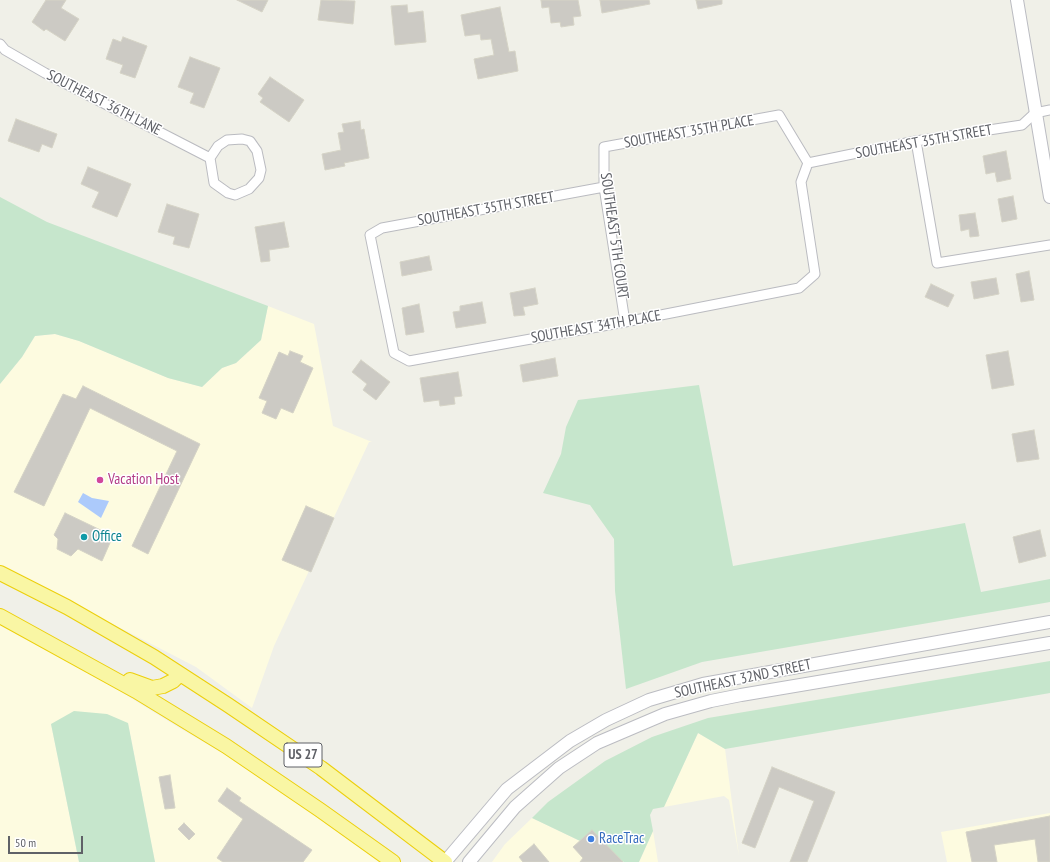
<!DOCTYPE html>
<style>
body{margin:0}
#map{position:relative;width:1050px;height:862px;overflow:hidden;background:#f0f0e8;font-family:"PT Sans Narrow",sans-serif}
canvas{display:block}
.scale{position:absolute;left:8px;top:836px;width:75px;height:18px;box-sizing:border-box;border:2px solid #5f6167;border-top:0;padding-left:5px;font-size:12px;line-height:14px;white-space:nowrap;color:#5f6167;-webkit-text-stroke:3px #fff;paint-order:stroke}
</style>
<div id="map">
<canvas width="1050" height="862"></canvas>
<div class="scale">50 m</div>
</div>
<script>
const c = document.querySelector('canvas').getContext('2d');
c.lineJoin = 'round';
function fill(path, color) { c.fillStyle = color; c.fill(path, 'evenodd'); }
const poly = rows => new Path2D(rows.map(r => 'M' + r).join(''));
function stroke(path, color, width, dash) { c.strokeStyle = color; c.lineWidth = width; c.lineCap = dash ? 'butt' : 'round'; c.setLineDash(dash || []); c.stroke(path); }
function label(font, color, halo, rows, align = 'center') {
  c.font = font + ' "PT Sans Narrow",sans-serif'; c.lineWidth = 3; c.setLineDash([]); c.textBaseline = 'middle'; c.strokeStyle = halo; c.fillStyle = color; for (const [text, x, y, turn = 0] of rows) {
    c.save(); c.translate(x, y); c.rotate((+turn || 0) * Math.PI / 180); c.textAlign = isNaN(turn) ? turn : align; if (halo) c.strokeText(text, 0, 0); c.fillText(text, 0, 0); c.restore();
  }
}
fill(poly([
 [268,306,314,324,333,426,372,442,369,442,274,646,252,708,196,667,0,566,0,384,22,357,35,336,55,334,79,341,168,378,202,387,222,368,236,363,261,340],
 [0,625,71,661,178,727,255,772,384,862,155,862,128,723,51,724,79,862,0,862],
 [698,733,725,749,739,856,729,800,724,796,664,807],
 [1050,813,1050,862,947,862,941,832],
 [532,818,624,862,492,862,505,844],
 [653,831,658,862,639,862]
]), '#fdfbe0');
fill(poly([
 [0,197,47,222,268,306,261,340,236,363,222,368,202,387,168,378,79,341,55,334,35,336,22,357,0,384],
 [699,385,733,566,965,523,981,592,1050,579,1050,602,702,662,626,689,615,591,614,539,590,505,543,493,561,454,566,427,578,400],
 [1050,661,1050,693,725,749,698,733,664,807,653,809,650,815,653,831,639,862,624,862,532,818,548,802,605,761,652,737,708,718],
 [74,711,107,714,128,723,155,862,79,862,51,724]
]), '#c6e6cc');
fill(poly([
 [83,493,92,498,109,501,101,518,78,502]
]), '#accafb');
const building = poly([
 [46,0,66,0,61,8,79,19,65,41,46,29,44,31,32,22,46,0],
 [237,0,268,0,262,12,237,0],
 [321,0,355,1,353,24,318,20,321,0],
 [541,0,578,0,581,16,573,17,574,25,561,27,560,22,551,23,549,7,542,8,541,0],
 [600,0,649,0,650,4,602,13,600,0],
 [696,0,722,0,722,4,698,9,696,0],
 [407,5,408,13,423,11,426,42,395,45,391,6,407,5],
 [500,7,509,52,515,51,518,71,478,79,474,59,494,55,491,39,481,40,480,34,465,36,461,15,500,7],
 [123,37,147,46,135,78,120,73,123,65,106,59,113,39,121,42,123,37],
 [190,57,220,68,204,108,190,103,194,93,178,87,190,57],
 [270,77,304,100,289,122,260,102,263,98,258,94,270,77],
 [16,119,57,134,52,148,42,144,39,152,8,141,16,119],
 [360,121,361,130,364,129,369,158,344,163,345,166,325,170,322,154,341,150,338,133,344,132,342,124,360,121],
 [1006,151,1011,179,997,182,995,172,986,174,983,156,1006,151],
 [88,167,131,184,117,217,92,207,99,192,81,184,88,167],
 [1013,196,1017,219,1002,222,998,199,1013,196],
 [167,204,199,214,189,248,173,244,175,237,158,232,167,204],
 [975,213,979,236,970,237,969,229,961,231,959,215,975,213],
 [284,222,289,247,269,250,270,261,261,262,255,227,284,222],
 [429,256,432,270,402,276,400,262,429,256],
 [1029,271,1034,300,1021,302,1016,274,1029,271],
 [996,278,999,294,974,299,971,282,996,278],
 [931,284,954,295,948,307,925,297,931,284],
 [535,288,538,304,523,307,525,315,514,316,510,293,535,288],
 [482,302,486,323,456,328,453,312,460,311,460,306,482,302],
 [419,304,424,332,406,335,402,308,419,304],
 [290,351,303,356,300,362,313,368,293,413,281,408,276,419,262,413,267,401,259,398,279,352,288,356,290,351],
 [1008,351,1014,385,992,389,986,355,1008,351],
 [555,358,558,376,523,382,520,365,555,358],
 [361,360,390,382,376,400,363,390,367,384,352,372,361,360],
 [458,372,462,396,454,397,455,404,440,406,439,400,424,402,420,378,458,372],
 [83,386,200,444,148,554,132,546,177,451,90,408,44,506,14,492,63,394,76,399,83,386],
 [1034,430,1039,459,1017,462,1012,434,1034,430],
 [306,506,334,518,311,572,282,560,306,506],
 [65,513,113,536,102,561,78,549,71,556,57,549,58,539,54,535,65,513],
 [1040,530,1046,556,1019,563,1013,537,1040,530],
 [772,767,835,792,807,862,790,862,814,801,779,787,755,848,742,843,772,767],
 [170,775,175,808,165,809,159,777,170,775],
 [227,788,241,798,239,801,312,850,303,862,223,862,217,858,243,819,218,801,227,788],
 [1050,816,1050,862,1038,862,1035,839,994,845,997,862,972,862,966,832,1050,816],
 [184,823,195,834,189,840,178,829,184,823],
 [592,830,623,862,580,862,583,858,573,847,592,830],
 [534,844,549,862,523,862,519,857,534,844]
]);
fill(building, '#cccac4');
stroke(building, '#d5d3c6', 1);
const minor = poly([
 [0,44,5,50,45,73,210,158],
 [242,139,250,141,257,151,261,170,259,178,249,189,235,195,228,193,214,183,210,158,218,146,227,140,242,139],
 [916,141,937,263,1050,245],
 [808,163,916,141,1022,125,1035,113,1050,110],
 [604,187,382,228,370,235,394,353,409,361,625,322,799,288,815,274,801,182,808,163,779,115,604,147,604,187,625,322]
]);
const secondary = poly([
 [1017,0,1050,197],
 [445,862,507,789,570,741,606,720,649,700,703,684,1050,622],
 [469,862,515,807,559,768,597,743,665,714,711,701,741,695,1050,643]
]);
const trunk = poly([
 [0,573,67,607,154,657,228,705,321,768,445,862],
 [0,616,136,691,226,746,320,810,393,862],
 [130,680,152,688,163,686,173,681,180,674]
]);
stroke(minor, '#babbc0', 11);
stroke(secondary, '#bbbcc2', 14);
stroke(trunk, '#eccf0b', 16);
stroke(minor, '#fff', 9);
stroke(secondary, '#fff', 12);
stroke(trunk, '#f9f6a4', 14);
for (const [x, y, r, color] of [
 [100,480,4,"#d1479c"],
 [84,537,4,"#0f9aa8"],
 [591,839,4,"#3f7fe0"]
]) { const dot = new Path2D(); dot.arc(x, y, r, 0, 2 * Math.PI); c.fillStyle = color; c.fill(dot); stroke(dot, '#fff', 1.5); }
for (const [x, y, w] of [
 [303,755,38]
]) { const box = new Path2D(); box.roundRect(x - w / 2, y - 12, w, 24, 3); c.fillStyle = '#fff'; c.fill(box); stroke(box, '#5f6167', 1); }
label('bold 14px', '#5f6167', null, [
 ["US 27",303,755]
]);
label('15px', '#5f6167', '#fff', [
 ["SOUTHEAST 36TH LANE",104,103,27],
 ["SOUTHEAST 35TH PLACE",689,132,-10],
 ["SOUTHEAST 35TH STREET",924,142,-10],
 ["SOUTHEAST 35TH STREET",486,209,-10],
 ["SOUTHEAST 5TH COURT",614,236,82],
 ["SOUTHEAST 34TH PLACE",596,327,-10],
 ["SOUTHEAST 32ND STREET",743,679,-12]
]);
label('15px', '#b23c85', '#fff', [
 ["Vacation Host",108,480]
], 'left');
label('15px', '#0d838f', '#fff', [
 ["Office",92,537]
], 'left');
label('15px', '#366cbe', '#fff', [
 ["RaceTrac",599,839]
], 'left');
</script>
